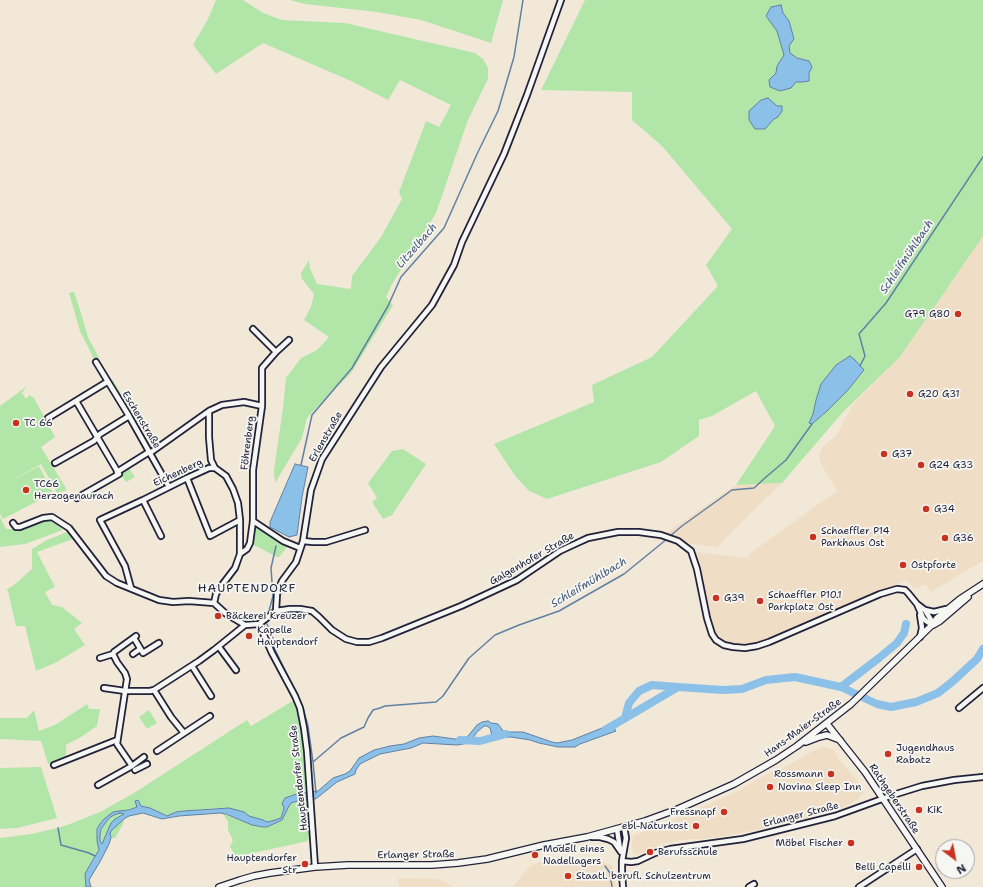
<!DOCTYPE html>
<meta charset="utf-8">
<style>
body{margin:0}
#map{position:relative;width:983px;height:887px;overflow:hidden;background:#f2e8d8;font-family:"Shantell Sans",sans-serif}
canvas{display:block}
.north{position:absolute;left:935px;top:839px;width:40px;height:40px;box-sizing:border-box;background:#f6f6f2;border:1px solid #a1a1a9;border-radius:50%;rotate:148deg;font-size:11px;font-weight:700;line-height:16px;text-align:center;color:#22223b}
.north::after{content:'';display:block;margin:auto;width:14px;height:18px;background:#c8321e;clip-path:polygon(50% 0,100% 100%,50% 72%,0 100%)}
</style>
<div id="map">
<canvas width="983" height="887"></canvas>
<div class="north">N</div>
</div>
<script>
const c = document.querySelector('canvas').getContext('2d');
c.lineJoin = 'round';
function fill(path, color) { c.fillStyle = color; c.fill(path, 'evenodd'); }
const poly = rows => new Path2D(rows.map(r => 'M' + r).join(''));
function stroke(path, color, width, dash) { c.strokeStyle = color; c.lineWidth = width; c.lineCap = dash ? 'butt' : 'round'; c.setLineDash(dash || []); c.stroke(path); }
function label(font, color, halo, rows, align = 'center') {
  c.font = font + ' "Shantell Sans",sans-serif'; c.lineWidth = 3.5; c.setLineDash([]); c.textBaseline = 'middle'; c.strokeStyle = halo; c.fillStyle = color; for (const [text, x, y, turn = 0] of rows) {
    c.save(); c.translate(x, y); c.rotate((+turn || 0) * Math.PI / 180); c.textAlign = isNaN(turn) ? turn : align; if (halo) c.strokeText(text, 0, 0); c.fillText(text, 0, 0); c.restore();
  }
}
fill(poly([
 [983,236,983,561,931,592,926,584,917,588,913,588,907,580,767,640,750,643,733,644,728,643,722,639,714,631,712,625,697,558,696,552,748,558,749,554,837,491,820,462,819,457,820,453,822,448,837,434,853,404,900,357],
 [782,483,717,547,656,540,736,485],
 [822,746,834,750,837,757,860,784,864,793,857,800,844,807,831,812,782,825,719,837,700,839,680,840,666,843,636,855,633,853,632,847,633,836,702,807,733,793,761,777,783,768],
 [591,859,605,862,613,866,616,887,513,887,530,866,539,862],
 [398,878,438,879,454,887,399,887]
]), '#efdec5');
fill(poly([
 [216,0,243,0,263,13,282,20,345,23,475,53,483,59,488,68,488,79,468,120,436,213,392,284,386,297,393,305,351,373,318,406,307,418,302,438,275,483,274,470,283,408,286,378,301,358,317,350,329,337,304,320,311,307,314,294,302,279,301,273,309,260,310,268,317,284,351,289,352,276,381,237,397,208,402,199,399,192,426,121,439,127,451,105,400,80,388,100,351,81,263,43,216,74,193,45,208,19],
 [290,0,503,0,491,43,421,20,377,12,305,4],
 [585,0,983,0,983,236,900,357,843,412,782,483,736,485,775,426,756,391,712,416,699,420,699,436,661,462,547,499,529,491,516,477,494,444,594,402,592,385,652,357,718,286,706,265,732,229,662,146,632,120,632,92,541,90],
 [855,360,864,371,848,390,827,411,812,424,810,423,813,414,816,400,821,384],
 [74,292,81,313,88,337,99,358,95,361,80,331,69,293],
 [112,379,133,414,136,416,132,418,110,381],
 [27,386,22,393,26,399,29,395,34,398,55,437,41,447,67,490,57,493,41,464,0,487,0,406],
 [403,449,426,464,392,515,383,519,372,502,377,498,368,483,392,451],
 [39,466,53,493,3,519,0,514,0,487],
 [128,467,135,477,126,482,119,472],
 [0,517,6,529,15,529,46,519,55,522,63,530,25,544,0,547],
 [253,521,283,541,288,546,279,557,277,557,250,543],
 [67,532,73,539,37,552,55,587,45,592,52,605,62,607,82,623,74,629,85,645,57,662,36,671,25,626,16,626,8,591,6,590,14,585,32,569,32,549,47,540],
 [293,701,297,709,301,721,304,744,306,778,305,794,297,794,285,798,284,808,281,818,272,821,267,822,263,820,249,816,244,812,215,808,176,812,167,816,150,808,140,806,138,800,137,807,129,810,119,811,104,819,97,841,99,850,91,863,85,874,86,887,0,887,0,838,31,834,58,828,70,824,102,811,134,793,247,720,251,726,291,702],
 [87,704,89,709,100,709,97,726,81,737,66,745,66,757,48,764,41,741,0,739,0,718,27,718,34,710,39,731,55,725],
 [149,710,157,723,147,729,139,717],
 [41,767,57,818,17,828,0,829,0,768],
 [303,799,306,800,308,804,308,812,310,817,311,829,308,841,235,857,230,846,233,840,228,830,228,822,223,814,259,826,267,827,282,820,291,802],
 [120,813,125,813,115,819,111,823,102,844,100,841,100,835,101,829,109,818,114,815],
 [124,819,123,824,115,838,111,838,110,834,111,831]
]), '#b2e6a8');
const water = poly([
 [781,5,783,13,789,21,794,39,789,46,790,53,797,58,809,61,812,67,809,73,809,81,802,82,796,82,791,88,780,91,770,87,769,80,776,73,777,66,784,55,777,31,766,16,771,7,781,5],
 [768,98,777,106,782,106,782,111,778,117,774,119,765,129,755,129,749,120,749,111,761,100,768,98],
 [850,356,855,360,864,370,848,390,827,411,812,424,809,423,813,414,816,400,821,384,836,365,850,356],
 [295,464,308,467,302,497,297,535,289,537,270,527,270,522,295,464],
 [488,721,491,723,498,724,504,732,523,732,552,742,557,743,572,740,612,724,616,731,580,744,575,747,558,747,539,743,530,740,511,737,498,738,492,736,490,728,487,726,484,726,477,732,469,743,457,745,423,743,411,748,380,754,360,764,356,770,355,774,337,782,317,798,315,799,306,800,303,799,291,803,289,806,282,820,267,827,263,827,252,825,226,814,220,813,179,816,162,819,143,813,129,816,124,819,111,831,110,834,111,838,109,844,101,860,89,880,91,887,86,887,85,874,91,863,99,850,97,841,97,829,100,824,104,819,113,812,119,811,129,810,137,807,135,801,138,800,141,806,150,808,167,816,176,812,184,811,229,808,244,812,249,816,263,820,267,822,272,821,281,818,284,808,282,803,285,798,297,794,318,791,333,778,345,774,350,771,359,758,374,750,390,746,404,744,419,738,433,736,455,739,463,740,468,736,477,725,482,722,488,721],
 [120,813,124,814,115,819,111,823,102,844,100,841,100,835,101,829,109,818,114,815,120,813]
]);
fill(water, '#8bc0e8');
stroke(water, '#6181a3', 1);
stroke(poly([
 [860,366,865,356,859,334,886,303,983,157],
 [301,465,312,415,352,368,388,306,401,277,444,228,477,154,498,111,514,57,523,0],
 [670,536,682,526,732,490,754,488,766,477,786,460,812,424],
 [268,613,269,611,273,596,271,568,276,546],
 [267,624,273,638,272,643,279,658,301,703],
 [303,708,308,726,313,762],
 [316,793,313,762,341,738,364,727,368,718,373,710,380,708,385,706,436,702,443,696,469,658,495,635,519,625,559,611,624,574,667,539],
 [58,828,61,845,89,853,95,856],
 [605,866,610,873,612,887]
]), '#6181a3', 1.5);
stroke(poly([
 [841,687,879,658,897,643,904,633,906,624],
 [625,718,629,703,639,691,652,685,678,687],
 [605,730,678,687,723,690,742,689,766,680,795,677,841,687,877,704,891,707,916,702,938,693,952,682,964,671,977,659,983,649],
 [460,740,480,741,506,734]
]), '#8bc0e8', 8);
const minor = poly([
 [253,329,276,352],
 [96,362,129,416,169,487],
 [76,401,119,474,77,498],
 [48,418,107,382],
 [150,453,209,411],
 [55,463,94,441,100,434,129,416],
 [215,468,211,460,209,437,209,411,222,405,244,402,262,406],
 [117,472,149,452],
 [187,478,210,536,240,520],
 [143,500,161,536],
 [253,521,283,541,300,548],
 [13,523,16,527,20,527,43,518,52,517,69,528,106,576,117,583,159,600,173,602,189,601,214,603,225,613,245,625,259,624],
 [303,541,313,542,326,542,365,530],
 [240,554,247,549,250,543,253,521,253,470,262,406,262,368,276,352,289,340],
 [131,588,125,566,100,520,143,500,187,478,209,468,215,468,226,476,233,489,238,503,240,520,240,554,235,568,222,585,216,594,214,603],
 [917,604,925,610,931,620,932,625],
 [925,610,934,612,946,609],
 [276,611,277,594,282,581,296,562,303,541,311,490,322,459,381,367,432,305,454,265,462,242,504,154,527,95,561,0],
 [259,624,276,611,290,609,300,609,312,611,319,617,332,630,346,639,357,642,369,642,382,638,461,606,517,580,560,551,575,544,588,538,618,532,639,532,661,535,678,541,691,551,697,569,707,618,712,634,716,640,724,645,733,647,745,648,757,646,769,642,880,594,897,589,905,590,908,593,917,604,923,618,926,621,932,625],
 [259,624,272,653,295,696,300,708,304,728,307,751,315,867],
 [920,637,922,628,920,615],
 [134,638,143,653,159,643],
 [219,647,236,670],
 [133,654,140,649],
 [100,658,113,654],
 [192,666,211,696],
 [104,688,125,691,150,691,154,690,199,661,214,650,245,625],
 [154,690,171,717,184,733],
 [959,708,983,688],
 [157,751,210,716],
 [54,765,117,740],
 [132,766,117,744,127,679,125,673,117,662,113,654,114,652,136,636],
 [135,770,147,764],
 [98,785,132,766,144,757],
 [617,829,620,849],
 [592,837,600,837,608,839,614,842,621,852],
 [622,861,631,862,638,861,655,853,670,849,743,839,835,816,893,795,922,786,954,780,983,777],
 [623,887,622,874,622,861,626,838,624,827],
 [749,887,754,884],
 [859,887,917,849]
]);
const tertiary = poly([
 [933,625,940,621,968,597],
 [827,724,865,772,942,887],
 [806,742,819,737,827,735,840,740],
 [219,887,240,880,254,876,270,873,315,867,348,865,432,865,458,863,487,859,544,845,587,837,645,821,678,809,734,784,776,760,797,746,851,704,932,625,937,618,943,613,960,599,983,584]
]);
stroke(minor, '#22223b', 8);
stroke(tertiary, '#22223b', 8);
stroke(minor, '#f6f6f2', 4.5);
stroke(tertiary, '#f6f6f2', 5.5);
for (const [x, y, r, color] of [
 [958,314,4,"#c8321e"],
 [910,394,4,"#c8321e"],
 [16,423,4,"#c8321e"],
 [884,454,4,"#c8321e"],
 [921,465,4,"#c8321e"],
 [26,490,4,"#c8321e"],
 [926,509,4,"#c8321e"],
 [813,537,4,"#c8321e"],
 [945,538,4,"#c8321e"],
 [903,565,4,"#c8321e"],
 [716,598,4,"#c8321e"],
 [760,601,4,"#c8321e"],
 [218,616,4,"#c8321e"],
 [249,636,4,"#c8321e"],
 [888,754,4,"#c8321e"],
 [831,774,4,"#c8321e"],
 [770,787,4,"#c8321e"],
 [919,810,4,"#c8321e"],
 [724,812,4,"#c8321e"],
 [696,826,4,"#c8321e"],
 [851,843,4,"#c8321e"],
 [650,852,4,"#c8321e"],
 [535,855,4,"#c8321e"],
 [305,864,4,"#c8321e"],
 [919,867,4,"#c8321e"],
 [568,876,4,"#c8321e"]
]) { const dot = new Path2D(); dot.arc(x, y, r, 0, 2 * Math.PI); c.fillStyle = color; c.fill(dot); stroke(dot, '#f6f6f2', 1.5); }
label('10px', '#22223b', '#f6f6f2', [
 ["G79 G80",950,314,"right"],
 ["G20 G31",918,394],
 ["TC 66",24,423],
 ["G37",892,454],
 ["G24 G33",929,465],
 ["TC66",34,484],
 ["Herzogenaurach",34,496],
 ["G34",934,509],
 ["Schaeffler P14",821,531],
 ["Parkhaus Ost",821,543],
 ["G36",953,538],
 ["Ostpforte",911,565],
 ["Schaeffler P10.1",768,595],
 ["Parkplatz Ost",768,607],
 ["G39",724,598],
 ["Bäckerei Kreuzer",226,616],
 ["Kapelle",257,630],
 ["Hauptendorf",257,642],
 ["Jugendhaus",896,748],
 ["Rabatz",896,760],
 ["Rossmann",823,774,"right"],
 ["Novina Sleep Inn",778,787],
 ["KiK",927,810],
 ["Fressnapf",716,812,"right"],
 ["ebl-Naturkost",688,826,"right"],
 ["Möbel Fischer",843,843,"right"],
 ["Modell eines",543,849],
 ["Nadellagers",543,861],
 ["Berufsschule",658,852],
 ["Hauptendorfer",297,858,"right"],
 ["Str",297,870,"right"],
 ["Belli Capelli",911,867,"right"],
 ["Staatl. berufl. Schulzentrum",576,876]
], 'left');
label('10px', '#22223b', '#f6f6f2', [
 ["Eschenstraße",141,420,59],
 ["Erlenstraße",326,437,-60],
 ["Föhrenberg",248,443,-83],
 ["Eichenberg",178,473,-25],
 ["Galgenhofer Straße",532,559,-30],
 ["Hans-Maier-Straße",803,728,-36],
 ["Hauptendorfer Straße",299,778,-96],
 ["Rathgeberstraße",894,799,56],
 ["Erlanger Straße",801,815,-14],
 ["Erlanger Straße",416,855,-1]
]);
label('italic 11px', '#475978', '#f6f6f2', [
 ["Litzelbach",417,246,-49],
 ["Schleifmühlbach",907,257,-56],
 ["Schleifmühlbach",589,583,-31]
]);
c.letterSpacing = '1px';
label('12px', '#22223b', '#f6f6f2', [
 ["HAUPTENDORF",247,589]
]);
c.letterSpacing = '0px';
</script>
